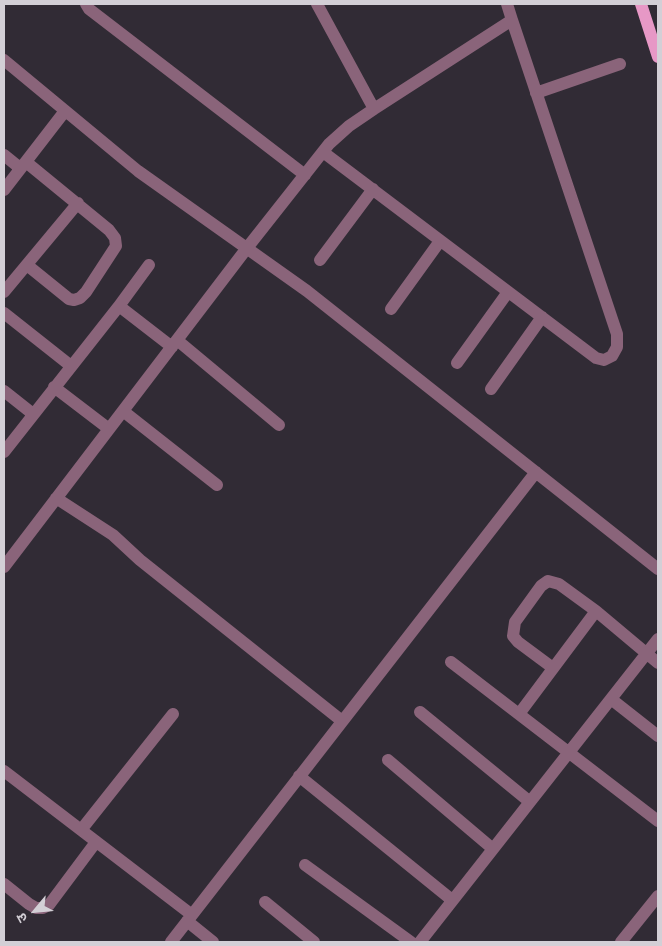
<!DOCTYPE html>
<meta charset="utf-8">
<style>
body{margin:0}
#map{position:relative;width:662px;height:946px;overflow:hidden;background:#312b35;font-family:"PT Serif","Noto Sans Devanagari",serif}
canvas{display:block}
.frame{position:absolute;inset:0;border:5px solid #d3cfd6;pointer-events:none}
.north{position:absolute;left:10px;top:886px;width:50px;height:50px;-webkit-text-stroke:4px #312b35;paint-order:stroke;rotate:242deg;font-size:14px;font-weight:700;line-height:20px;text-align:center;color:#d3cfd6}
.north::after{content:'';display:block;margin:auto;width:18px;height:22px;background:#d3cfd6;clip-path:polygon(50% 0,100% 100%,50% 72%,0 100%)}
</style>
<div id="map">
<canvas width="662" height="946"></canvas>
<div class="frame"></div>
<div class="north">उ</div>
</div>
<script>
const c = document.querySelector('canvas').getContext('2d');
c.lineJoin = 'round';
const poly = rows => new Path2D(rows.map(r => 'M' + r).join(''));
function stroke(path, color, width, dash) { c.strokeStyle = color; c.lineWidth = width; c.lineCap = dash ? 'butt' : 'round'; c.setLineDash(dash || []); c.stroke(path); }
stroke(poly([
 [86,4,89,9,305,175],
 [317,4,374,109],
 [4,60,138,171,307,291,658,569],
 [536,93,620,64],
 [323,152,596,358,604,360,612,356,617,347,617,334,512,20],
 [4,155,20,168],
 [26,162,109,230,115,238,116,246,86,292,80,298,74,300,69,299,27,265],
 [4,190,65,111],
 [320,260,373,189],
 [4,292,78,203],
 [119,306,149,265],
 [391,309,440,241],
 [4,313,71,366],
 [177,340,279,425],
 [457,363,508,292],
 [54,387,109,429],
 [491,389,542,317],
 [4,391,33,414],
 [123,411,217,485],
 [4,452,119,306,172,347],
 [56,498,113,535,140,560,342,721],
 [4,567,247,248,329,144,349,126,374,109,512,20,507,4],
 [451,662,658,821],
 [553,668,518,642,513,636,515,622,541,586,548,581,559,584,596,611],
 [611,699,658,736],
 [420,712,530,802],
 [519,714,596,611,658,663],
 [388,760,493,849],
 [4,771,192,915],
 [299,776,452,900],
 [81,830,173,714],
 [305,865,411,942],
 [4,884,29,904,36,908,43,908,49,905,96,842],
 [265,902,314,942],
 [187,921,213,942],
 [171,942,536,472],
 [420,942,658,639],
 [621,942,658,896]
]), '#8a647a', 12);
stroke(poly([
 [641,4,658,57]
]), '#e798c6', 12);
</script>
